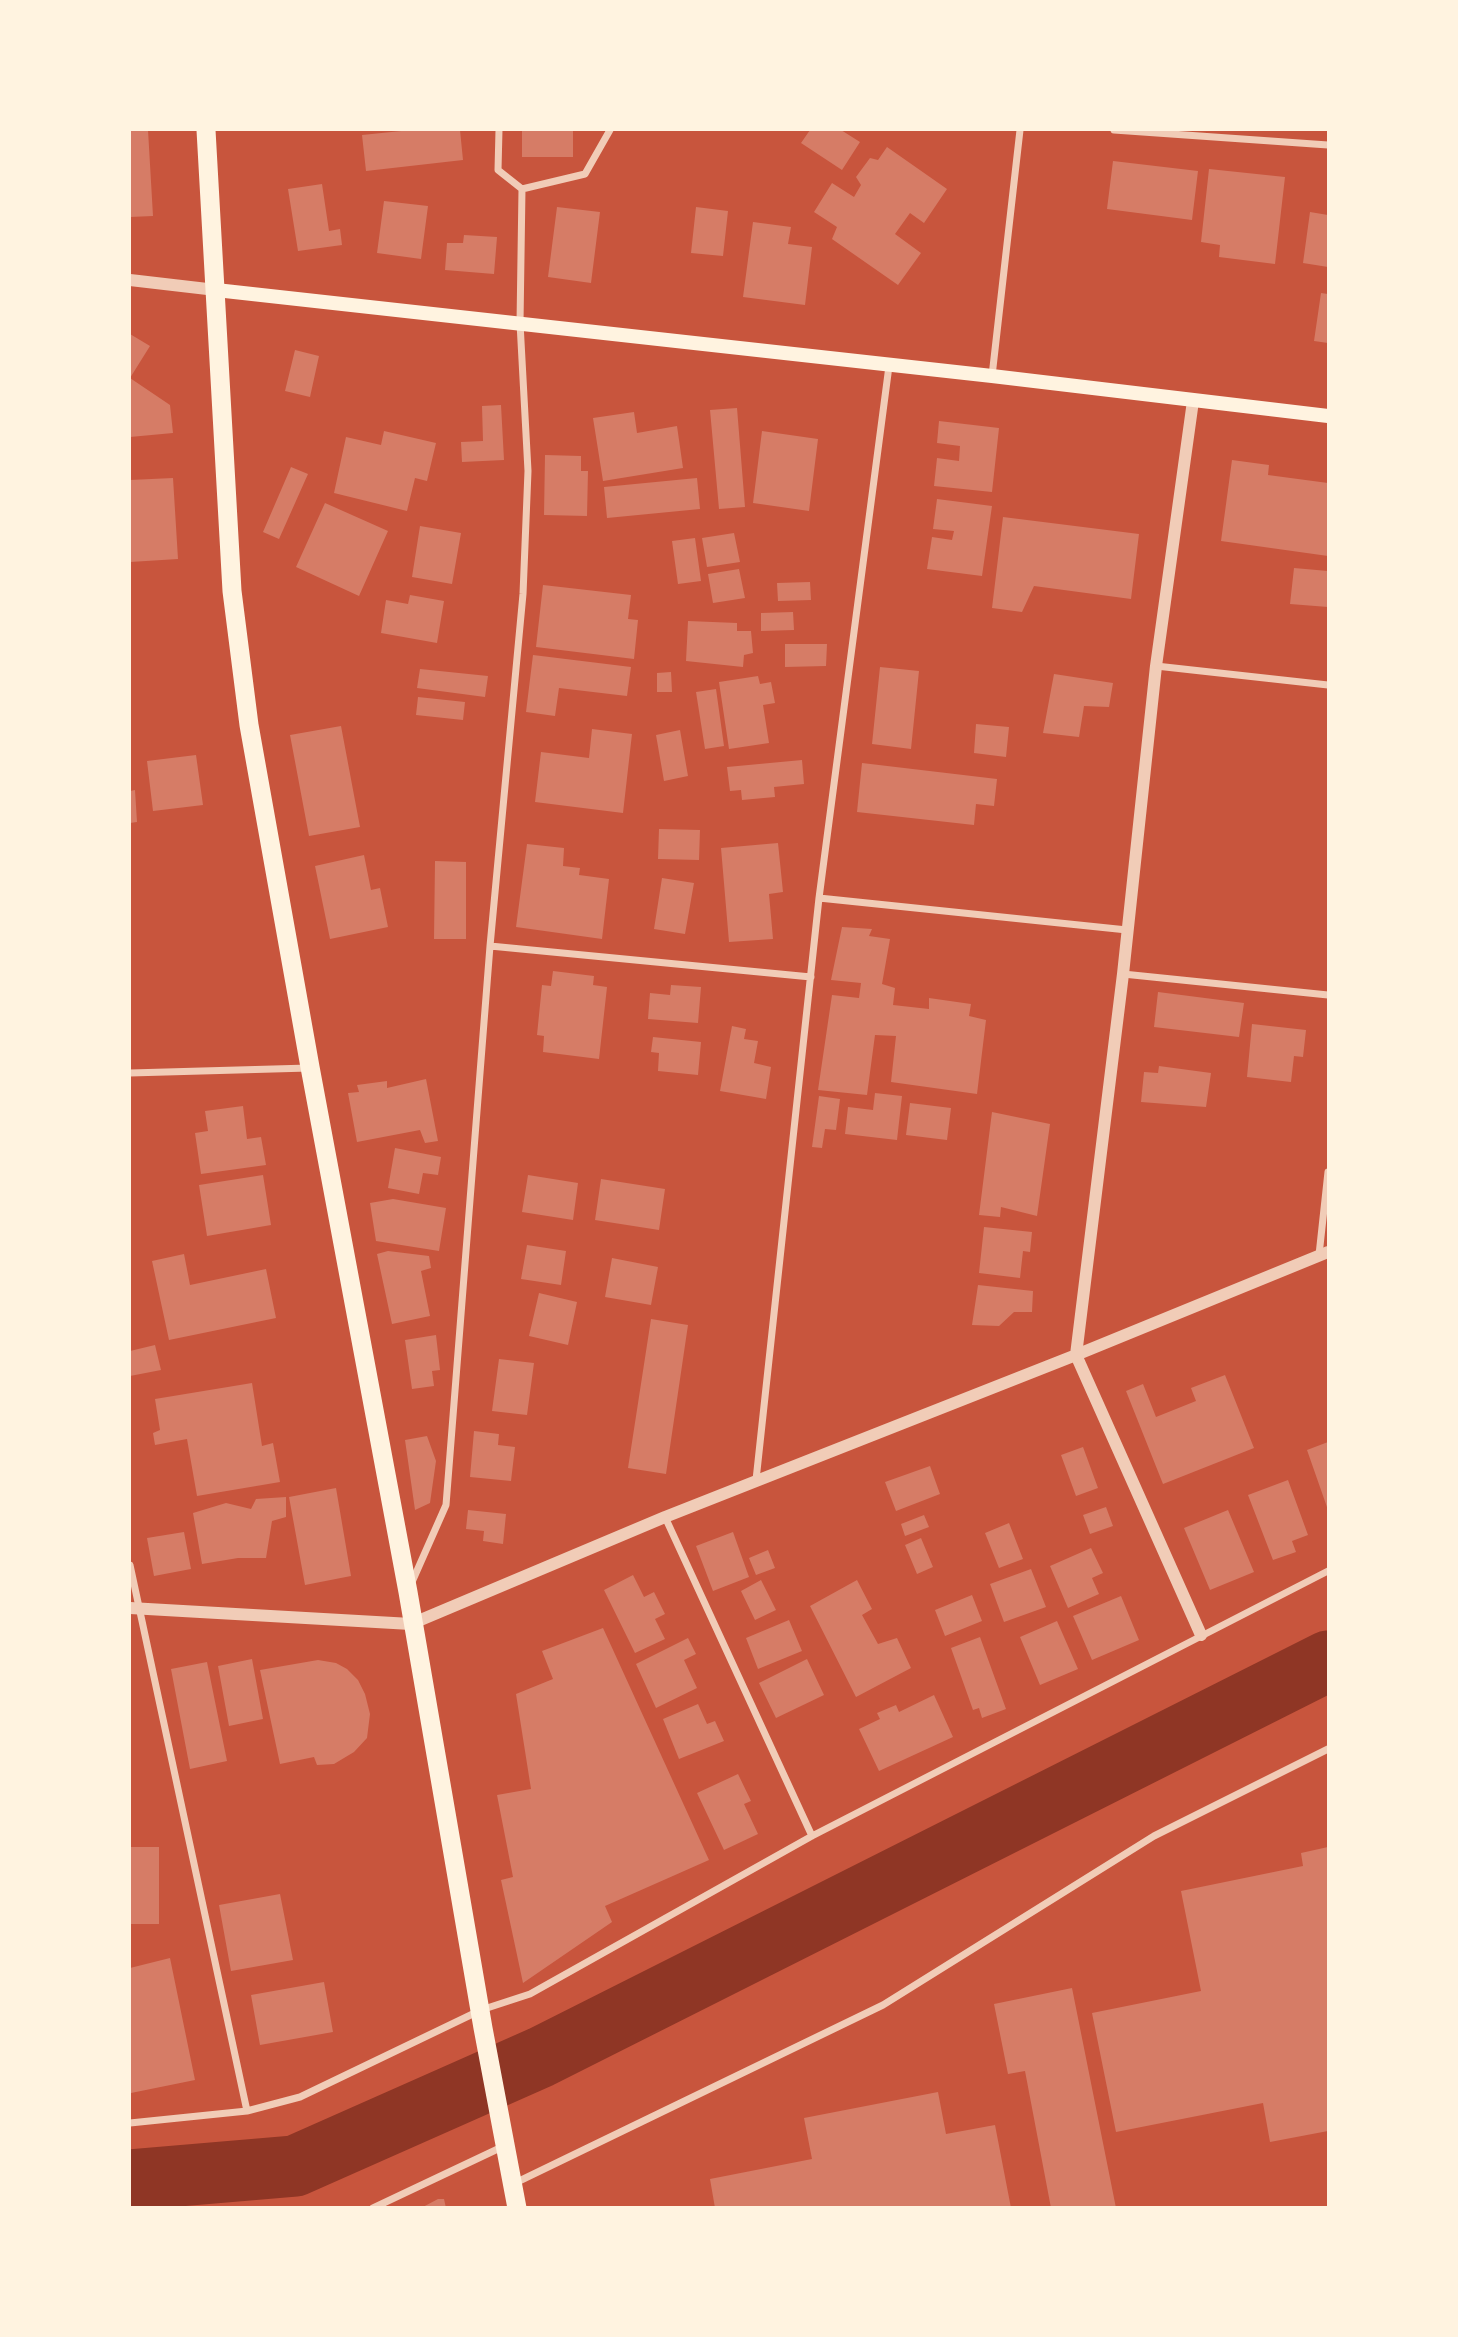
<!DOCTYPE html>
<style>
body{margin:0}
#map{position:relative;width:1458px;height:2337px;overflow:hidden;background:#c8553d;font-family:"Zilla Slab",serif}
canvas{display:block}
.frame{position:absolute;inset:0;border:131px solid #fff3e0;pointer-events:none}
</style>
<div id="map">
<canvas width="1458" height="2337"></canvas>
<div class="frame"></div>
</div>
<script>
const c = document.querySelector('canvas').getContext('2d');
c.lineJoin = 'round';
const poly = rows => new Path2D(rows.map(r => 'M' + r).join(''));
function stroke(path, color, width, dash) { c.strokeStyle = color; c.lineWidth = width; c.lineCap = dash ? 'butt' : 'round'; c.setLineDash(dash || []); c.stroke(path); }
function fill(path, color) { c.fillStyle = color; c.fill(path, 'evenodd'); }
stroke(poly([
 [130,2180,295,2166,541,2057,1328,1661]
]), '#8f3625', 61);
fill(poly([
 [130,130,148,130,153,216,130,217],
 [411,130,460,130,463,160,366,171,362,135],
 [522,130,573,130,573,157,522,157],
 [810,130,841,130,860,142,842,170,801,143],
 [887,147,947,189,924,223,910,213,895,234,921,253,898,285,832,239,837,227,814,212,832,183,854,197,861,185,856,177,870,158,878,160],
 [1113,161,1198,171,1192,220,1107,209],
 [1209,169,1285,177,1275,264,1219,257,1220,245,1201,242],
 [322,184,329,231,340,229,342,245,298,251,288,189],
 [384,201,428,206,421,259,377,253],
 [557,207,600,212,591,283,548,277],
 [696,207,728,211,723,256,691,253],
 [1310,212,1328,215,1328,267,1303,263],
 [753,222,791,227,788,244,812,247,805,305,743,297],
 [464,235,497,237,494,274,445,270,447,243,463,243],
 [1321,293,1328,294,1328,343,1314,341],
 [130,334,150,346,130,378,170,405,173,433,130,437],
 [295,350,319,356,310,397,285,391],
 [501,405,504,460,462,462,461,442,483,441,482,406],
 [737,408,745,507,719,509,710,410],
 [634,412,637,433,677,426,683,468,603,481,593,418],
 [939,421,999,428,992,492,934,486,937,458,959,461,960,446,937,443],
 [384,431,436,443,427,481,415,478,407,511,334,493,346,437,381,445],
 [762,431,818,439,809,511,753,503],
 [545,455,581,456,581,471,588,471,587,516,544,515],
 [1232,460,1269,465,1268,475,1328,483,1328,556,1221,541],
 [291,467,308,474,279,539,263,532],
 [173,478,178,559,130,562,130,480],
 [697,478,700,509,607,518,604,487],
 [937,499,992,506,982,576,927,569,932,537,952,540,954,531,933,529],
 [325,503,388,531,359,596,296,567],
 [1003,517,1139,534,1131,599,1034,586,1022,612,992,608],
 [420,526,461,533,452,584,412,577],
 [734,533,740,562,707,567,702,538],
 [695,538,701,581,678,584,672,541],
 [1294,568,1328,571,1328,607,1290,604],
 [739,569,745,598,713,603,708,574],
 [810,582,811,600,778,601,777,583],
 [543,585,631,595,628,619,638,620,634,659,536,647],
 [410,595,444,601,437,643,381,633,386,600,408,604],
 [793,612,794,630,761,631,761,613],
 [688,621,737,623,737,631,751,631,753,653,744,655,743,667,686,661],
 [785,644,827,644,826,666,785,667],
 [533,655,631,667,627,696,559,688,555,716,526,712],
 [880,667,919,671,911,749,872,744],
 [420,669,488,676,485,697,417,688],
 [671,672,672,692,657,692,657,673],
 [1054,674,1113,683,1109,707,1084,706,1079,737,1043,733],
 [758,676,760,684,771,682,775,703,763,705,769,743,729,749,719,682],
 [716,689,724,746,705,749,696,692],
 [418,697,465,702,463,720,416,715],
 [976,724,1009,727,1006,757,974,753],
 [341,726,360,827,309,836,290,735],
 [592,729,632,734,623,813,535,802,541,752,589,758],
 [680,730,688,776,664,781,656,735],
 [196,755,203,805,153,811,147,761],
 [802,760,804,784,774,787,775,797,742,800,741,790,730,791,727,767],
 [862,763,997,779,994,806,976,804,974,825,857,812],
 [135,790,137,822,130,823,130,791],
 [659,829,700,830,699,860,658,859],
 [778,843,783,892,769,894,773,939,729,942,721,848],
 [527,844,564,848,563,866,580,868,579,875,609,879,602,939,516,927],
 [364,855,371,890,380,888,388,927,330,939,315,866],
 [435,861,466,862,466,939,434,939],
 [662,878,694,883,685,934,654,929],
 [842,927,872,929,869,936,890,939,882,984,895,988,893,1005,929,1009,929,998,971,1004,969,1016,986,1020,977,1094,891,1082,896,1036,875,1035,867,1095,818,1090,832,995,859,998,861,983,831,980],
 [553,971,594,976,593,985,607,987,599,1059,543,1052,544,1036,537,1035,542,985,551,986],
 [671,985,701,987,698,1023,648,1019,650,993,670,995],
 [1158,992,1244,1003,1239,1037,1154,1027],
 [1252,1024,1306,1030,1303,1057,1294,1056,1291,1082,1247,1077],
 [732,1026,746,1029,744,1039,758,1041,754,1063,771,1067,766,1099,720,1091],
 [653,1037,701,1042,698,1075,658,1071,659,1053,651,1052],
 [1159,1066,1211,1073,1206,1107,1141,1102,1144,1072,1158,1073],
 [426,1079,438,1141,425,1143,420,1130,357,1142,348,1093,359,1092,357,1085,387,1081,387,1088],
 [875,1093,902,1096,897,1140,845,1134,848,1107,873,1110],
 [819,1096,840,1099,836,1130,825,1129,822,1148,812,1147],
 [910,1103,951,1108,947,1140,906,1135],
 [243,1106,247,1139,261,1137,266,1165,201,1174,195,1133,208,1131,205,1111],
 [992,1112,1050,1124,1037,1216,1001,1207,1000,1217,979,1215],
 [395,1148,441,1157,438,1175,423,1173,419,1194,388,1188],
 [263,1175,271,1225,207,1236,199,1185],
 [528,1175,578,1183,573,1220,522,1212],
 [601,1179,665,1189,659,1230,595,1220],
 [393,1199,446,1208,439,1251,376,1241,370,1203],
 [984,1227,1032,1232,1030,1252,1023,1251,1020,1278,979,1273],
 [527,1245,566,1251,561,1285,521,1279],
 [388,1251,429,1256,431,1268,421,1271,430,1316,392,1324,377,1254],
 [184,1254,190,1285,266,1269,276,1318,169,1340,152,1261],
 [612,1258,658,1267,651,1305,605,1297],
 [978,1285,1033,1291,1032,1312,1014,1312,999,1326,972,1325],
 [539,1293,577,1302,568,1345,529,1336],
 [651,1319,688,1325,666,1474,628,1468],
 [436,1335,440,1370,432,1371,434,1386,412,1389,405,1340],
 [155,1345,161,1370,130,1376,130,1351],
 [499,1359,534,1363,527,1415,492,1411],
 [1225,1375,1254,1448,1163,1484,1126,1391,1143,1384,1156,1417,1196,1401,1191,1388],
 [252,1383,262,1446,273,1443,280,1482,197,1496,187,1439,155,1445,153,1433,160,1430,155,1399],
 [474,1431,499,1434,498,1445,515,1447,511,1481,470,1477],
 [427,1436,436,1461,430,1503,415,1510,405,1440],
 [1328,1442,1328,1510,1307,1450],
 [1083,1447,1098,1488,1076,1496,1061,1455],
 [930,1466,940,1494,896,1511,885,1482],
 [1288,1480,1308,1535,1292,1541,1296,1552,1273,1560,1248,1495],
 [336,1488,351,1576,305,1585,289,1497],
 [286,1497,286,1517,272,1521,266,1558,238,1558,202,1564,193,1513,226,1503,251,1509,256,1499],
 [1106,1507,1113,1526,1090,1534,1083,1515],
 [468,1510,506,1514,503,1544,483,1541,484,1531,466,1529],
 [1228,1510,1254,1572,1210,1590,1184,1528],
 [924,1515,929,1527,905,1536,901,1524],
 [1009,1523,1023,1559,999,1568,985,1533],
 [184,1532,191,1569,154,1576,147,1538],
 [733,1532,749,1577,713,1591,696,1546],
 [921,1538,933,1567,917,1574,905,1545],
 [1091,1548,1103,1573,1092,1578,1099,1594,1068,1608,1050,1566],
 [768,1550,775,1568,756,1575,749,1558],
 [1031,1569,1046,1607,1004,1622,990,1584],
 [633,1575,644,1597,654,1592,665,1614,655,1619,665,1639,635,1653,604,1590],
 [761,1580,776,1610,755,1620,741,1591],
 [857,1580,872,1609,862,1615,878,1644,897,1638,911,1668,856,1697,810,1606],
 [972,1595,982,1621,945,1636,935,1610],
 [1121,1596,1139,1640,1092,1660,1073,1616],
 [789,1620,802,1651,758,1669,746,1638],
 [1057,1621,1078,1669,1040,1685,1020,1637],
 [603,1628,709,1860,605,1906,612,1922,523,1983,501,1880,513,1877,497,1795,531,1789,516,1694,553,1679,542,1651],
 [980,1637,1006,1709,982,1718,979,1708,973,1710,951,1648],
 [688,1638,696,1654,684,1660,697,1688,656,1708,636,1664],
 [252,1659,263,1719,229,1726,218,1666],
 [807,1659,824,1695,776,1718,759,1683],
 [318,1660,336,1663,347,1669,358,1680,365,1694,370,1714,367,1738,354,1752,334,1764,317,1765,314,1757,280,1764,260,1670],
 [207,1662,227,1761,190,1769,171,1669],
 [934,1695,953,1737,879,1771,859,1729,880,1719,877,1713,896,1705,899,1712],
 [698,1704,707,1724,715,1721,724,1741,679,1759,663,1719],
 [738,1774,751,1801,744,1804,758,1834,724,1850,697,1793],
 [130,1847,159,1847,159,1924,130,1924],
 [1328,1847,1328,2131,1270,2142,1263,2103,1116,2132,1092,2013,1201,1991,1181,1891,1303,1866,1301,1853],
 [280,1894,293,1960,231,1971,219,1905],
 [170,1958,195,2080,131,2093,130,1968],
 [324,1982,333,2032,260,2045,251,1995],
 [1072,1988,1116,2208,1051,2208,1025,2071,1008,2074,994,2004],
 [938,2092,946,2134,995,2125,1011,2208,715,2208,710,2179,812,2159,804,2118],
 [438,2199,444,2199,446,2208,421,2208]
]), '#d67c66');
stroke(poly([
 [1114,130,1328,145],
 [522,189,585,174,610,130],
 [992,376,1020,130],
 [1156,666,1328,685],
 [819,898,1127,930],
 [490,946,811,977],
 [1123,974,1328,995],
 [130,1073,309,1068],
 [1319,1255,1328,1172],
 [756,1480,819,898,889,366],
 [665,1517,812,1836],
 [130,1565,247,2111],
 [412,1582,446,1505,490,946,523,594,528,471,520,323,522,189,498,170,499,130],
 [130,2123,247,2111,300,2097,481,2010,530,1994,812,1836,1328,1571],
 [513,2184,883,2005,1154,1836,1328,1749],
 [373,2208,502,2147]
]), '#f1ccb7', 7);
stroke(poly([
 [130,280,216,290],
 [1193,401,1156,666,1123,974,1076,1355,1201,1635],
 [130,1608,411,1624,665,1517,1076,1355,1328,1252]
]), '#f1ccb7', 12);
stroke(poly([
 [216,290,992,376,1328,416]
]), '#fff3e0', 14);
stroke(poly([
 [206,130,232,591,249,725,310,1067,408,1592,483,2028,517,2208]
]), '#fff3e0', 19);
</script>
